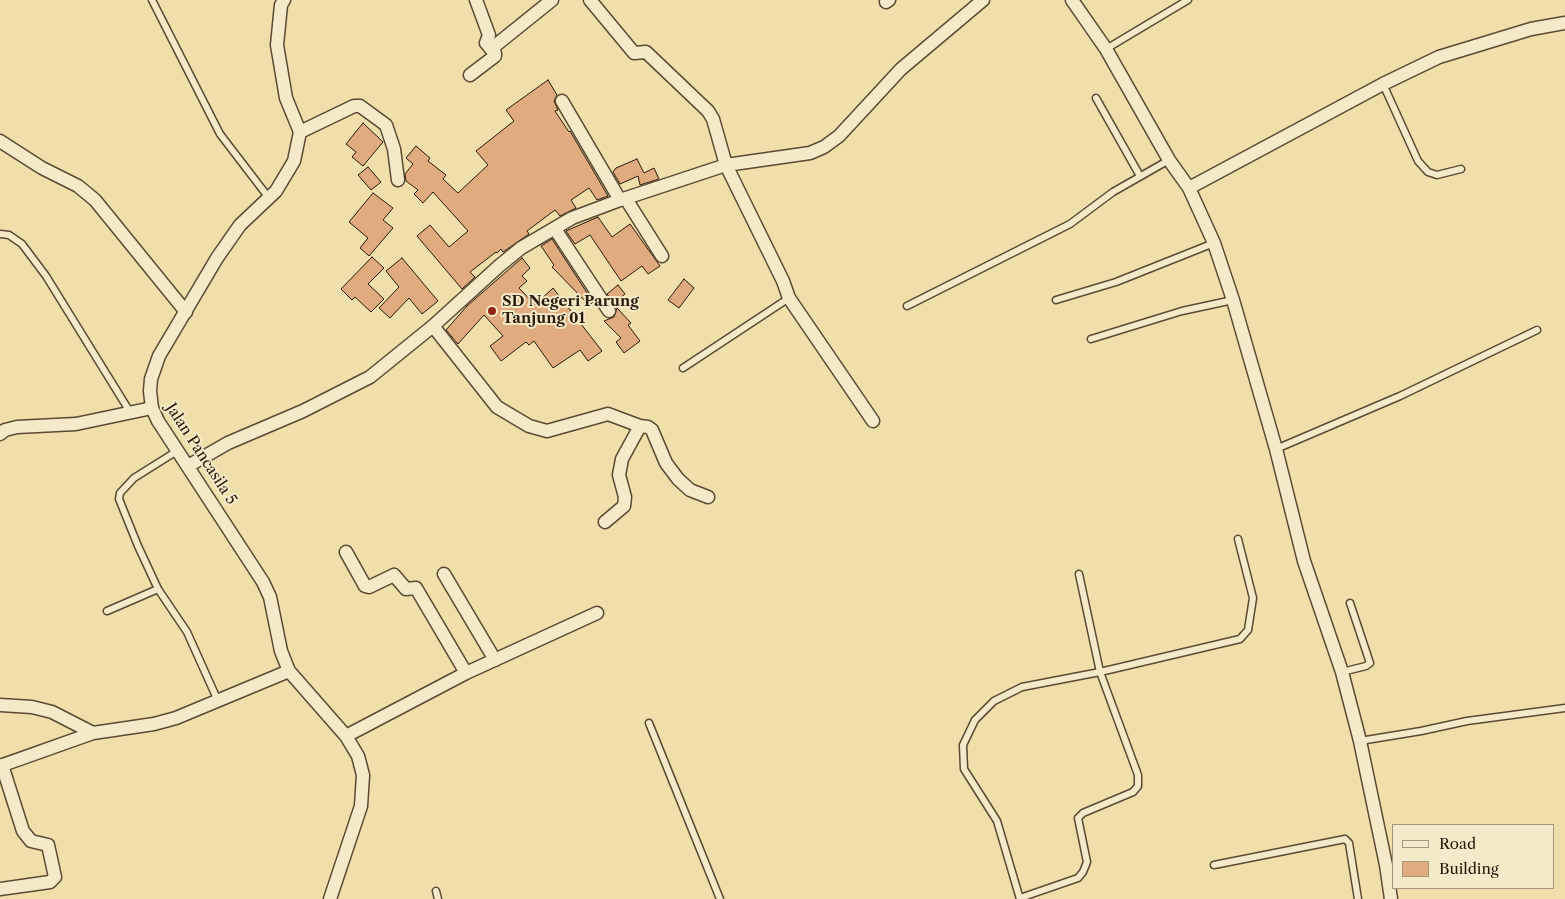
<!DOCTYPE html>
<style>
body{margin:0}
#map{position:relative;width:1565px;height:899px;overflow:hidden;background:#eedfab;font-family:"Libre Caslon Text",serif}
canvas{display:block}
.legend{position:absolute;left:1392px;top:824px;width:162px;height:65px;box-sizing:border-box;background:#f4eac8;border:1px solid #a3967c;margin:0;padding:6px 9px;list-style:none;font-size:15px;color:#29190a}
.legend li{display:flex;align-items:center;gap:10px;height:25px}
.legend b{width:25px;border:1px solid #a3967c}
</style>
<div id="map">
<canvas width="1565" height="899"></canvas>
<ul class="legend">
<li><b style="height:6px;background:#f4eac8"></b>Road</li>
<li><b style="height:14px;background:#e0ab7f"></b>Building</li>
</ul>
</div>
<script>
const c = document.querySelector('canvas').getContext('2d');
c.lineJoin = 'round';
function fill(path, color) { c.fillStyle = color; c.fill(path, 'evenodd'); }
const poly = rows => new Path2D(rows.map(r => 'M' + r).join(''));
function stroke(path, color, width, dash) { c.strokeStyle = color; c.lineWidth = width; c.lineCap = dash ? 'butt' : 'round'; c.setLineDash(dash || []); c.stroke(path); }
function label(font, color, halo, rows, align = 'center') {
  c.font = font + ' "Libre Caslon Text",serif'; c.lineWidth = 4; c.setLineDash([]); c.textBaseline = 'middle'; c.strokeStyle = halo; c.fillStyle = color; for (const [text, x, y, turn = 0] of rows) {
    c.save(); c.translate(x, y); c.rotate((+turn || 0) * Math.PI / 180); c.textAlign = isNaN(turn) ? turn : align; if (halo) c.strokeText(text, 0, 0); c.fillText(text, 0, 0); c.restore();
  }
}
const building = poly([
 [548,80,557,95,554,101,558,110,555,111,569,132,570,131,608,196,597,200,589,188,571,200,576,208,560,216,555,210,527,231,529,234,503,252,501,249,497,253,496,252,470,272,475,277,462,289,417,236,430,225,449,247,468,231,433,192,423,203,414,194,418,190,406,181,405,174,413,164,406,158,416,146,430,158,428,161,446,175,443,179,458,193,488,165,476,151,514,121,506,110,548,80],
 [363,123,383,142,363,166,352,157,356,152,346,144,363,123],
 [637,159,644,173,654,168,659,179,640,185,638,176,620,184,613,172,616,168,637,159],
 [368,167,381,182,371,190,358,175,368,167],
 [373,193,393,208,383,220,393,228,369,256,360,248,368,238,349,222,373,193],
 [598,217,612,237,630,224,660,266,648,274,642,266,621,281,590,235,575,244,566,231,598,217],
 [552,239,593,302,591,304,589,302,587,303,552,267,554,265,541,246,552,239],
 [372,257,384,268,368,284,384,299,371,312,355,297,352,300,341,289,372,257],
 [402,258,438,301,422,314,409,298,390,318,379,308,399,287,386,271,402,258],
 [522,258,530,268,522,276,527,281,519,288,535,305,553,288,602,351,588,361,580,350,553,368,534,341,529,345,526,342,501,361,490,346,503,336,484,315,458,344,446,330,467,306,522,258],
 [684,279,694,288,679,308,668,300,684,279],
 [618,285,625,294,614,303,607,294,618,285],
 [617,308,631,323,628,325,640,341,624,353,616,342,621,338,604,321,614,317,617,308]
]);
fill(building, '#e0ab7f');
stroke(building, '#29190a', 1);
const lane = poly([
 [152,0,220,134,269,198],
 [1106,49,1188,0],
 [1383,84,1418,161,1428,172,1437,175,1461,169],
 [1096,98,1140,176],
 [0,234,9,235,22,244,46,276,130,412],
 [1056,300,1116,282,1214,243],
 [907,306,1070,224,1113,192,1169,160],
 [1091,339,1182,311,1233,300],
 [683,368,789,298],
 [1276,449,1400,396,1537,330],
 [158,589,138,546,119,499,120,493,134,478,177,451],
 [107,611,158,589,187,632,218,701],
 [1342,672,1366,666,1370,663,1350,603],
 [649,723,720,899],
 [1360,741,1421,731,1467,721,1565,708],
 [1214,865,1345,839,1349,843,1358,899],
 [436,891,438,899],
 [1020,898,1078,878,1083,872,1087,862,1078,818,1083,813,1133,792,1138,786,1138,775,1100,672,1079,574],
 [1020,899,997,821,964,769,963,745,975,720,994,701,1022,687,1100,672,1240,639,1248,630,1253,598,1238,539]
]);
const street = poly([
 [284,0,281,5,277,45,286,98,300,132,294,161,276,191,240,225,217,258,159,356,151,379,150,391,152,408,158,421,263,582,270,597,281,651,289,671,346,736,358,756,363,775,361,806,330,899],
 [476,0,489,35,486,43,491,49],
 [590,0,634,53,646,52,708,111,713,119,726,165,783,281,789,298,873,421],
 [1072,0,1106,49,1169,160,1189,188],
 [886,2,889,0],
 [470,75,495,56,495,53,491,49,552,0],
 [562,101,620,200],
 [300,132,354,106,360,106,386,125,394,149,398,180],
 [0,141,42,168,78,186,95,200,186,312],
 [626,199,662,256],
 [555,229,609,311],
 [433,326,497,407,529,426,547,431,608,414,640,426],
 [0,434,5,430,17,427,76,424,152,408],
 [188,466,228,443,303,411,370,377,433,326,499,266,521,248,572,218,620,200,726,165,810,153,824,147,839,136,901,69,983,0],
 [605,522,624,506,625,497,619,475,622,459,640,426,648,427,652,430,666,463,678,479,690,490,708,497],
 [346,552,365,586,369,587,394,575,406,589,416,588,466,673],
 [444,574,495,660],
 [0,705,32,707,52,712,93,733,154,724,176,718,289,671],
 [346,736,466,673,597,613],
 [0,766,93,733],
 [0,889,50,882,55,877,48,845,31,841,23,831,2,765],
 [1391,899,1386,865,1360,741,1342,672,1304,561,1276,449,1233,300,1214,243,1189,188,1383,84,1439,57,1531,29,1565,23]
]);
stroke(lane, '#5a4a32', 9);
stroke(street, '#5a4a32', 15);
stroke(lane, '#f4eac8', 6);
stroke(street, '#f4eac8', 12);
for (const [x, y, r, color] of [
 [492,311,5,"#8f2418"]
]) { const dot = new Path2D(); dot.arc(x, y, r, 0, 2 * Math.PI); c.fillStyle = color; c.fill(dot); stroke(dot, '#f4eac8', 2); }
label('bold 15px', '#29190a', '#f4eac8', [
 ["SD Negeri Parung",502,302],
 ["Tanjung 01",502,319]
], 'left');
label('15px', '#29190a', '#f4eac8', [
 ["Jalan Pancasila 5",201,454,57]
]);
</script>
